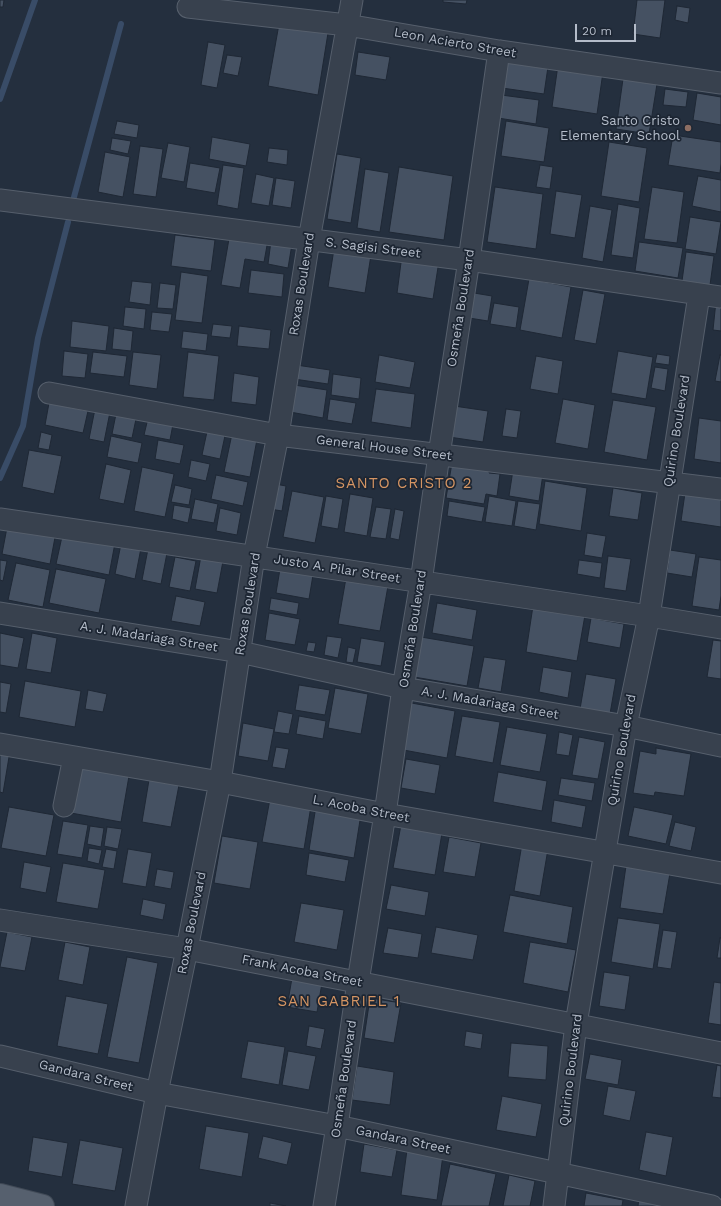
<!DOCTYPE html>
<meta charset="utf-8">
<style>
body{margin:0}
#map{position:relative;width:721px;height:1206px;overflow:hidden;background:#242f3e;font-family:"Work Sans",sans-serif}
canvas{display:block}
.scale{position:absolute;left:575px;top:24px;width:61px;height:18px;box-sizing:border-box;border:2px solid #b4bcc9;border-top:0;padding-left:5px;font-size:12px;line-height:14px;white-space:nowrap;color:#b4bcc9;-webkit-text-stroke:3px #1d2633;paint-order:stroke}
</style>
<div id="map">
<canvas width="721" height="1206"></canvas>
<div class="scale">20 m</div>
</div>
<script>
const c = document.querySelector('canvas').getContext('2d');
c.lineJoin = 'round';
const poly = rows => new Path2D(rows.map(r => 'M' + r).join(''));
function stroke(path, color, width, dash) { c.strokeStyle = color; c.lineWidth = width; c.lineCap = dash ? 'butt' : 'round'; c.setLineDash(dash || []); c.stroke(path); }
function fill(path, color) { c.fillStyle = color; c.fill(path, 'evenodd'); }
function label(font, color, halo, rows, align = 'center') {
  c.font = font + ' "Work Sans",sans-serif'; c.lineWidth = 3.5; c.setLineDash([]); c.textBaseline = 'middle'; c.strokeStyle = halo; c.fillStyle = color; for (const [text, x, y, turn = 0] of rows) {
    c.save(); c.translate(x, y); c.rotate((+turn || 0) * Math.PI / 180); c.textAlign = isNaN(turn) ? turn : align; if (halo) c.strokeText(text, 0, 0); c.fillText(text, 0, 0); c.restore();
  }
}
stroke(poly([
 [0,99,35,0],
 [74,197,121,24],
 [0,478,23,426,38,338,68,222]
]), '#394c67', 6);
const building = poly([
 [0,0,4,0,3,7,0,7,0,0],
 [443,0,467,0,466,4,443,2,443,0],
 [637,0,665,0,660,38,633,34,637,0],
 [677,6,690,8,688,23,675,20,677,6],
 [279,24,328,33,318,95,268,86,279,24],
 [208,42,225,45,217,88,201,85,208,42],
 [358,52,390,57,386,80,355,75,358,52],
 [507,54,549,60,544,94,502,88,507,54],
 [227,55,242,57,238,76,223,73,227,55],
 [558,65,603,72,597,114,552,107,558,65],
 [623,79,657,84,649,134,616,129,623,79],
 [665,89,688,92,686,107,663,105,665,89],
 [697,93,721,97,721,125,693,120,697,93],
 [501,95,539,100,536,124,498,118,501,95],
 [117,121,139,125,137,138,114,134,117,121],
 [506,121,549,128,544,162,501,156,506,121],
 [673,135,721,142,721,164,720,173,668,165,673,135],
 [212,137,250,144,246,166,209,159,212,137],
 [112,138,131,141,128,154,110,150,112,138],
 [609,142,647,148,639,202,601,196,609,142],
 [168,143,190,147,184,182,161,178,168,143],
 [140,146,163,149,156,197,133,194,140,146],
 [269,148,288,150,287,165,267,162,269,148],
 [105,152,130,157,123,197,98,192,105,152],
 [337,154,361,158,351,223,327,219,337,154],
 [190,163,220,168,215,193,186,188,190,163],
 [223,165,244,168,238,209,217,205,223,165],
 [540,165,553,167,550,189,536,187,540,165],
 [399,167,453,176,444,240,389,232,399,167],
 [365,169,389,173,380,232,357,228,365,169],
 [256,174,274,178,269,206,251,203,256,174],
 [698,176,721,180,721,212,692,206,698,176],
 [276,178,295,181,291,208,272,205,276,178],
 [495,187,543,194,536,249,487,242,495,187],
 [652,187,684,192,677,243,644,239,652,187],
 [556,191,582,195,575,238,550,234,556,191],
 [618,204,640,208,633,258,611,255,618,204],
 [590,206,612,210,603,262,582,258,590,206],
 [690,217,721,222,716,254,685,249,690,217],
 [230,233,268,240,264,262,245,259,240,288,221,285,230,233],
 [175,235,215,240,211,271,171,266,175,235],
 [271,241,292,244,288,268,268,264,271,241],
 [639,242,683,248,678,278,635,271,639,242],
 [334,249,371,255,365,293,328,287,334,249],
 [686,252,714,256,710,285,682,281,686,252],
 [402,255,439,261,433,299,397,293,402,255],
 [251,270,284,274,282,297,248,293,251,270],
 [181,272,208,276,202,323,175,320,181,272],
 [529,279,571,287,562,338,520,330,529,279],
 [132,281,152,283,150,305,129,302,132,281],
 [160,283,176,285,173,309,157,308,160,283],
 [583,290,605,294,596,344,574,340,583,290],
 [474,293,492,296,488,321,469,318,474,293],
 [716,301,721,302,721,331,713,330,716,301],
 [494,303,519,307,516,328,490,324,494,303],
 [125,307,146,309,144,329,123,326,125,307],
 [152,312,172,314,169,332,150,330,152,312],
 [72,321,109,326,106,351,70,347,72,321],
 [213,324,232,326,230,338,211,336,213,324],
 [239,326,271,330,269,349,237,346,239,326],
 [114,328,133,331,131,351,112,349,114,328],
 [183,331,208,334,206,351,181,348,183,331],
 [64,351,88,354,85,378,62,376,64,351],
 [618,351,653,357,646,399,611,393,618,351],
 [93,352,127,356,124,377,90,373,93,352],
 [133,352,161,355,157,389,129,385,133,352],
 [188,352,219,356,214,400,183,397,188,352],
 [657,354,670,356,669,365,655,363,657,354],
 [379,355,415,362,410,388,375,382,379,355],
 [720,355,721,355,721,382,715,381,720,355],
 [536,356,563,361,558,394,530,389,536,356],
 [296,365,330,370,328,384,294,379,296,365],
 [655,367,668,369,665,391,651,388,655,367],
 [234,373,259,377,256,405,231,402,234,373],
 [333,374,361,378,359,399,331,395,333,374],
 [294,385,327,390,323,418,290,412,294,385],
 [376,389,415,394,411,428,371,422,376,389],
 [330,399,356,403,352,424,327,420,330,399],
 [563,399,595,405,588,449,555,443,563,399],
 [613,400,656,407,647,460,604,452,613,400],
 [49,403,88,411,83,433,45,425,49,403],
 [454,406,488,411,483,442,449,437,454,406],
 [95,409,110,412,104,442,89,439,95,409],
 [506,409,521,411,517,438,502,436,506,409],
 [116,414,136,419,132,438,112,434,116,414],
 [149,414,174,419,170,440,144,435,149,414],
 [699,418,721,421,721,463,694,459,699,418],
 [208,427,226,431,220,459,202,455,208,427],
 [233,429,258,434,250,477,224,472,233,429],
 [41,432,52,435,49,450,38,448,41,432],
 [111,436,142,443,138,463,107,457,111,436],
 [158,440,184,445,180,464,155,459,158,440],
 [29,450,62,456,54,494,22,487,29,450],
 [191,460,210,464,206,481,188,477,191,460],
 [452,463,490,469,489,473,500,474,497,496,486,494,484,504,446,498,452,463],
 [106,464,131,470,124,504,99,499,106,464],
 [142,467,174,474,165,517,134,511,142,467],
 [513,470,543,474,539,501,509,496,513,470],
 [216,475,248,482,243,506,211,499,216,475],
 [545,481,587,488,581,531,539,524,545,481],
 [275,484,286,486,282,511,270,509,275,484],
 [175,485,192,489,189,505,171,502,175,485],
 [613,488,642,493,638,520,609,516,613,488],
 [292,491,324,497,315,543,283,537,292,491],
 [685,493,721,499,721,527,681,521,685,493],
 [350,494,373,498,367,536,344,532,350,494],
 [326,496,343,499,338,529,321,526,326,496],
 [489,496,516,501,512,526,485,522,489,496],
 [195,499,218,504,214,523,191,519,195,499],
 [449,501,485,507,482,522,447,516,449,501],
 [518,501,540,504,536,530,514,526,518,501],
 [174,505,191,508,188,523,172,519,174,505],
 [376,507,391,509,386,539,370,537,376,507],
 [220,508,241,513,237,535,216,531,220,508],
 [395,509,404,511,399,540,390,538,395,509],
 [8,522,56,532,50,564,2,554,8,522],
 [63,532,115,543,109,575,56,564,63,532],
 [587,533,606,536,602,558,584,555,587,533],
 [121,544,141,548,135,579,115,574,121,544],
 [148,549,167,553,161,584,142,580,148,549],
 [670,550,696,554,692,577,667,573,670,550],
 [201,556,223,561,217,593,195,589,201,556],
 [608,556,631,559,626,591,604,588,608,556],
 [175,557,196,561,190,591,169,587,175,557],
 [699,557,721,560,721,596,719,610,692,606,699,557],
 [0,560,7,561,3,581,0,580,0,560],
 [579,560,602,563,600,578,577,574,579,560],
 [16,563,50,570,43,607,8,600,16,563],
 [281,563,314,569,309,599,276,593,281,563],
 [56,569,106,579,99,613,49,603,56,569],
 [346,578,388,586,380,631,338,624,346,578],
 [176,596,205,602,200,626,171,621,176,596],
 [271,598,299,603,297,615,269,610,271,598],
 [437,603,477,610,472,640,432,633,437,603],
 [533,606,585,615,577,661,526,652,533,606],
 [269,613,300,619,295,645,265,640,269,613],
 [591,618,624,624,620,648,587,642,591,618],
 [0,633,24,638,18,668,0,665,0,633],
 [32,633,57,638,51,673,26,669,32,633],
 [327,636,342,638,338,658,324,655,327,636],
 [421,637,474,646,467,686,414,677,421,637],
 [361,638,385,642,381,666,357,662,361,638],
 [713,640,721,641,721,679,707,677,713,640],
 [308,642,316,643,314,652,306,651,308,642],
 [348,647,356,649,353,663,346,662,348,647],
 [484,657,506,660,501,692,478,688,484,657],
 [543,667,572,672,568,698,539,692,543,667],
 [586,674,616,679,610,714,580,709,586,674],
 [25,681,81,691,75,727,19,717,25,681],
 [0,682,11,684,6,713,0,712,0,682],
 [299,685,330,690,325,715,295,710,299,685],
 [335,688,368,694,361,734,328,728,335,688],
 [88,690,107,694,103,712,85,709,88,690],
 [406,702,455,711,447,758,398,749,406,702],
 [278,711,293,714,289,734,274,732,278,711],
 [299,716,326,721,323,739,296,734,299,716],
 [462,716,500,722,493,763,455,756,462,716],
 [243,723,274,729,268,761,238,756,243,723],
 [507,727,547,734,540,772,500,765,507,727],
 [559,732,573,735,569,756,556,754,559,732],
 [579,737,605,742,598,779,572,775,579,737],
 [276,747,289,749,285,769,272,767,276,747],
 [656,748,691,754,684,796,655,792,654,796,633,793,640,751,656,754,656,748],
 [0,749,10,751,3,793,0,792,0,749],
 [406,759,440,765,435,794,401,788,406,759],
 [79,767,129,776,121,822,71,813,79,767],
 [498,772,547,781,542,811,493,802,498,772],
 [561,778,595,783,592,801,558,795,561,778],
 [149,780,179,785,171,827,142,822,149,780],
 [270,799,311,806,304,849,262,842,270,799],
 [554,800,586,806,582,828,551,822,554,800],
 [316,806,361,814,354,858,309,850,316,806],
 [9,807,54,815,46,856,1,848,9,807],
 [634,807,673,815,666,844,628,836,634,807],
 [63,821,88,825,82,858,57,854,63,821],
 [675,822,696,827,691,851,669,846,675,822],
 [401,825,442,833,435,875,393,868,401,825],
 [90,826,104,828,101,847,87,844,90,826],
 [107,827,122,829,118,849,104,846,107,827],
 [222,836,258,842,250,889,214,883,222,836],
 [449,837,481,843,475,877,443,872,449,837],
 [522,844,548,849,540,896,514,891,522,844],
 [89,848,102,850,99,864,87,861,89,848],
 [106,849,117,851,114,869,102,867,106,849],
 [128,849,152,853,146,887,122,883,128,849],
 [309,853,349,860,345,882,306,875,309,853],
 [24,862,51,867,46,893,20,888,24,862],
 [63,863,105,870,98,909,56,902,63,863],
 [626,866,670,873,663,914,620,908,626,866],
 [157,869,174,872,171,889,154,886,157,869],
 [391,885,429,892,425,916,386,909,391,885],
 [510,895,573,907,567,944,503,932,510,895],
 [143,899,166,904,163,920,140,915,143,899],
 [301,903,344,910,337,950,294,942,301,903],
 [618,918,660,924,653,969,611,962,618,918],
 [436,927,478,935,473,960,431,953,436,927],
 [388,928,422,934,418,958,383,953,388,928],
 [663,930,677,932,671,969,657,967,663,930],
 [7,932,32,937,25,971,0,967,7,932],
 [720,938,721,938,721,958,717,958,720,938],
 [65,942,90,947,83,985,58,980,65,942],
 [530,942,576,950,568,992,523,983,530,942],
 [127,957,158,963,139,1063,107,1057,127,957],
 [604,972,630,976,625,1010,599,1006,604,972],
 [292,978,322,983,317,1012,287,1007,292,978],
 [714,982,721,983,721,1025,708,1023,714,982],
 [66,996,108,1004,98,1054,57,1046,66,996],
 [370,998,401,1003,394,1043,364,1038,370,998],
 [309,1026,325,1029,321,1049,306,1046,309,1026],
 [466,1031,483,1034,481,1049,464,1046,466,1031],
 [248,1041,285,1047,279,1085,241,1078,248,1041],
 [511,1043,548,1046,546,1080,508,1077,511,1043],
 [288,1051,316,1056,309,1090,282,1085,288,1051],
 [590,1054,622,1060,618,1085,585,1079,590,1054],
 [717,1065,721,1066,721,1098,712,1097,717,1065],
 [357,1066,394,1072,390,1105,352,1100,357,1066],
 [608,1086,636,1091,630,1121,603,1115,608,1086],
 [502,1096,542,1104,536,1137,496,1130,502,1096],
 [206,1126,249,1133,242,1177,199,1169,206,1126],
 [646,1132,673,1137,666,1176,639,1170,646,1132],
 [263,1136,292,1143,287,1165,258,1158,263,1136],
 [33,1137,68,1143,62,1177,28,1171,33,1137],
 [80,1140,123,1148,115,1191,72,1184,80,1140],
 [364,1144,397,1150,392,1177,360,1172,364,1144],
 [407,1150,443,1155,437,1200,401,1195,407,1150],
 [450,1164,496,1174,489,1206,441,1206,450,1164],
 [509,1175,535,1181,530,1206,503,1206,509,1175],
 [586,1193,623,1200,622,1206,584,1206,586,1193],
 [639,1198,683,1206,638,1206,639,1198],
 [270,1203,286,1206,270,1206,270,1203]
]);
fill(building, '#455162');
stroke(building, '#1f2835', 1);
const minor = poly([
 [188,7,347,25,499,51,721,83],
 [0,200,469,260,721,297],
 [49,393,278,435,721,489],
 [0,519,130,538,649,616,721,628],
 [0,613,240,652,403,688,626,726,721,746],
 [0,744,220,782,385,814,721,873],
 [64,806,74,757],
 [0,920,187,949,721,1053],
 [0,1056,157,1093,337,1126,712,1206],
 [136,1206,157,1093,187,949,220,782,254,556,278,435,309,240,352,0],
 [324,1206,337,1126,358,982,385,814,403,688,421,582,439,455,469,260,499,51],
 [554,1206,576,1024,626,726,649,616,699,295]
]);
const major = poly([
 [0,1195,43,1206]
]);
stroke(minor, '#565f6c', 23);
stroke(major, '#414a57', 24);
stroke(minor, '#38414e', 21);
stroke(major, '#56606e', 22);
for (const [x, y, r, color] of [
 [688,128,4,"#8d6e63"]
]) { const dot = new Path2D(); dot.arc(x, y, r, 0, 2 * Math.PI); c.fillStyle = color; c.fill(dot); stroke(dot, '#1d2633', 1.5); }
label('13px', '#b4bcc9', '#1d2633', [
 ["Leon Acierto Street",455,43,10],
 ["S. Sagisi Street",373,248,7],
 ["Roxas Boulevard",302,284,-81],
 ["Osmeña Boulevard",461,308,-81],
 ["Quirino Boulevard",677,431,-81],
 ["General House Street",384,448,7],
 ["Justo A. Pilar Street",337,569,9],
 ["Roxas Boulevard",248,604,-81],
 ["Osmeña Boulevard",413,629,-81],
 ["A. J. Madariaga Street",149,637,9],
 ["A. J. Madariaga Street",490,703,10],
 ["Quirino Boulevard",622,750,-80],
 ["L. Acoba Street",361,809,11],
 ["Roxas Boulevard",192,923,-79],
 ["Frank Acoba Street",302,971,11],
 ["Quirino Boulevard",571,1070,-83],
 ["Gandara Street",86,1076,14],
 ["Osmeña Boulevard",344,1079,-82],
 ["Gandara Street",403,1140,12]
]);
label('13px', '#b4bcc9', '#1d2633', [
 ["Santo Cristo",680,121],
 ["Elementary School",680,136]
], 'right');
c.letterSpacing = '1px';
label('15px', '#d59563', '#1d2633', [
 ["SANTO CRISTO 2",404,484],
 ["SAN GABRIEL 1",339,1002]
]);
c.letterSpacing = '0px';
</script>
